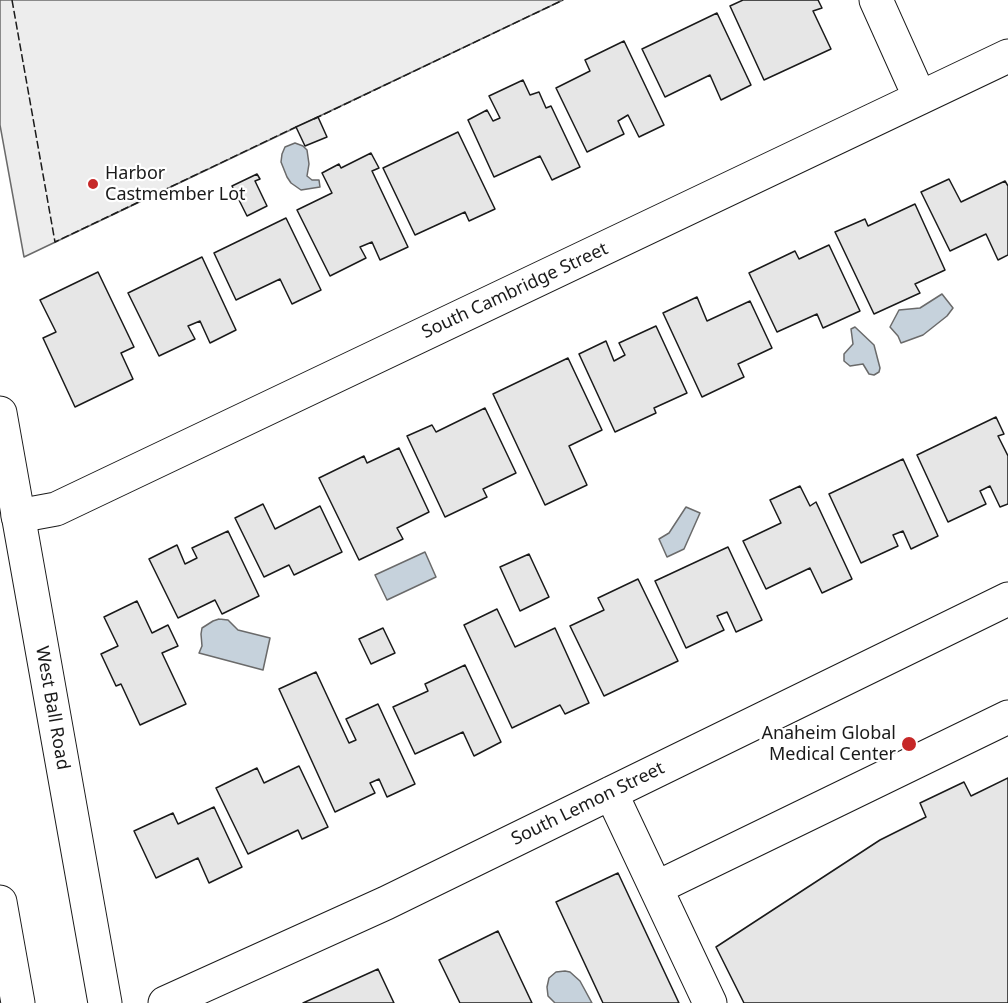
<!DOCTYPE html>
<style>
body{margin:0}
canvas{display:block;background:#fff}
</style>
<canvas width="1008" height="1003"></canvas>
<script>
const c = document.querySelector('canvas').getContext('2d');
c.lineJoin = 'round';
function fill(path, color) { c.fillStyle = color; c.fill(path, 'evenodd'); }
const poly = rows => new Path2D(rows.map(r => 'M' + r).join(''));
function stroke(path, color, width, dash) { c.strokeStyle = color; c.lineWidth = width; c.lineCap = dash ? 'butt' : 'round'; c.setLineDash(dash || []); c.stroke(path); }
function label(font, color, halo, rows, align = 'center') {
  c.font = font + ' "Noto Sans",sans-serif'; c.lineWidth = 4.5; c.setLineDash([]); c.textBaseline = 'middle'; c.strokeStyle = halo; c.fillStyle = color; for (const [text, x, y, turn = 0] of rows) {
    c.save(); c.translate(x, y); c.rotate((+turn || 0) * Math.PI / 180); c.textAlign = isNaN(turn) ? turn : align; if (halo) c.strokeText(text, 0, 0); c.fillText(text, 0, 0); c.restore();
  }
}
const parking = poly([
 [0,0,563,0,24,257,0,125,0,0]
]);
fill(parking, '#ededed');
stroke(parking, '#6a6a6a', 1.5);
const water = poly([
 [295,143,303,146,307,150,309,164,307,176,312,180,319,180,320,187,301,190,291,183,287,177,281,162,282,154,285,147,295,143],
 [942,294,953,308,947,316,923,335,901,343,898,336,890,327,899,310,920,308,942,294],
 [855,327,874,345,880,368,879,372,874,375,869,374,863,364,850,366,844,361,844,354,853,344,851,329,855,327],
 [686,507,700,513,684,549,667,557,659,539,669,533,686,507],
 [425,552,436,577,387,600,375,575,425,552],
 [219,619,228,620,238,630,270,638,263,670,199,653,202,646,201,634,202,628,213,621,219,619],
 [565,971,570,972,580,981,592,1003,555,1003,548,996,547,987,549,978,556,972,565,971]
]);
fill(water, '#c6d2dc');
stroke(water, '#6a6a6a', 1.5);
const building = poly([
 [743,0,818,0,822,8,813,11,831,49,764,80,730,6,743,0],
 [717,13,751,85,721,100,710,75,665,97,642,49,717,13],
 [624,41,664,125,639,137,628,115,618,121,624,134,587,152,556,88,590,71,585,60,624,41],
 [523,80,530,95,539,92,546,108,551,106,580,167,552,180,540,156,494,177,468,120,487,110,493,121,500,118,489,96,523,80],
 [318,117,327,137,305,146,296,127,318,117],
 [458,132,495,209,469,221,465,212,415,235,383,168,458,132],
 [371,153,379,168,372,171,408,247,380,260,372,242,360,247,366,258,330,276,297,210,332,193,322,173,339,164,341,168,371,153],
 [257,174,260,179,255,181,267,206,247,216,232,186,257,174],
 [949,179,961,202,1005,181,1008,186,1008,255,998,260,986,234,950,251,921,192,949,179],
 [915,204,945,270,915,284,920,293,874,314,835,232,865,219,868,226,915,204],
 [286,218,321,290,292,304,280,279,236,300,214,253,286,218],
 [829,245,860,311,823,328,817,314,777,332,749,273,795,251,799,259,829,245],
 [202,257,236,330,210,343,200,321,188,326,195,339,159,356,128,293,202,257],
 [98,272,134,347,121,353,133,379,75,407,43,338,56,332,40,300,98,272],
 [697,297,707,321,750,301,772,348,738,364,744,377,702,397,663,313,697,297],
 [656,326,687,393,654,408,656,413,615,432,579,354,606,341,614,361,625,355,619,343,656,326],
 [568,358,602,430,569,446,587,485,545,505,493,394,568,358],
 [485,408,516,473,483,489,487,497,445,517,407,436,432,425,436,432,485,408],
 [996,417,1004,434,998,436,1008,456,1008,504,1000,507,990,486,980,491,986,504,948,522,917,455,996,417],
 [399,448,429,512,397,528,403,539,359,560,319,478,364,456,367,463,399,448],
 [903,459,938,536,911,549,903,531,893,535,898,546,861,563,829,494,903,459],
 [800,486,810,506,816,502,852,579,822,593,810,568,766,589,743,541,781,523,770,500,800,486],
 [263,504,275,529,320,506,342,552,294,575,289,565,264,577,235,518,263,504],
 [228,531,259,596,222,614,215,600,178,618,149,559,177,545,185,564,197,558,192,548,228,531],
 [728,547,762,620,736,632,727,612,717,616,724,630,686,648,655,581,728,547],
 [529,554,549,597,520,611,500,567,529,554],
 [638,579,678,661,604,696,570,626,604,610,598,598,638,579],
 [137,601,152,633,168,625,178,646,162,653,186,704,140,725,121,684,116,686,101,654,118,646,104,617,137,601],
 [497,609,515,647,555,628,589,703,565,714,560,705,512,728,464,625,497,609],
 [383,628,395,653,371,664,359,639,383,628],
 [465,665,501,742,474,756,463,732,415,754,393,707,428,691,425,684,465,665],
 [316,672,349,743,356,740,346,719,378,704,415,784,387,797,379,779,370,783,375,793,335,812,279,689,316,672],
 [299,766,328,827,302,839,298,830,248,854,216,788,257,768,264,783,299,766],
 [1008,778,1008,1003,744,1003,716,947,880,840,926,817,920,803,964,782,971,796,1008,778],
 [214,807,242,867,209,883,198,858,156,878,134,831,173,813,178,824,214,807],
 [618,873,679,1003,603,1003,556,902,618,873],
 [498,931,532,1003,460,1003,439,960,498,931],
 [378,969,394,1003,303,1003,378,969]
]);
fill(building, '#e6e6e6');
stroke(building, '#1a1a1a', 1.5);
const minor = poly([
 [876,0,920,98],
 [18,516,56,509,1008,56],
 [611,793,710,1003],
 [656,888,1008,717],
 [165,1003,386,903,1008,599]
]);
const major = poly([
 [0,413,105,1003],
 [0,902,18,1003]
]);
stroke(minor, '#1a1a1a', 35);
stroke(major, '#1a1a1a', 35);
stroke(minor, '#fff', 33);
stroke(major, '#fff', 33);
stroke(poly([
 [12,0,55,242,298,126],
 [314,119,563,0]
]), '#1a1a1a', 1.5, [8, 3]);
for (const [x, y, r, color] of [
 [93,184,6,"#c62828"],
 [909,744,8,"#c62828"]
]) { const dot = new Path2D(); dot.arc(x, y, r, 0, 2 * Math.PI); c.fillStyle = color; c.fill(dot); stroke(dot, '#fff', 2); }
label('18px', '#1a1a1a', '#fff', [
 ["Harbor",105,174],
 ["Castmember Lot",105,195],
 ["Anaheim Global",896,734,"right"],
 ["Medical Center",896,755,"right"]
], 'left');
label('18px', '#1a1a1a', '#fff', [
 ["South Cambridge Street",515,291,-25],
 ["West Ball Road",52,708,80],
 ["South Lemon Street",588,804,-26]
]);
</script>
